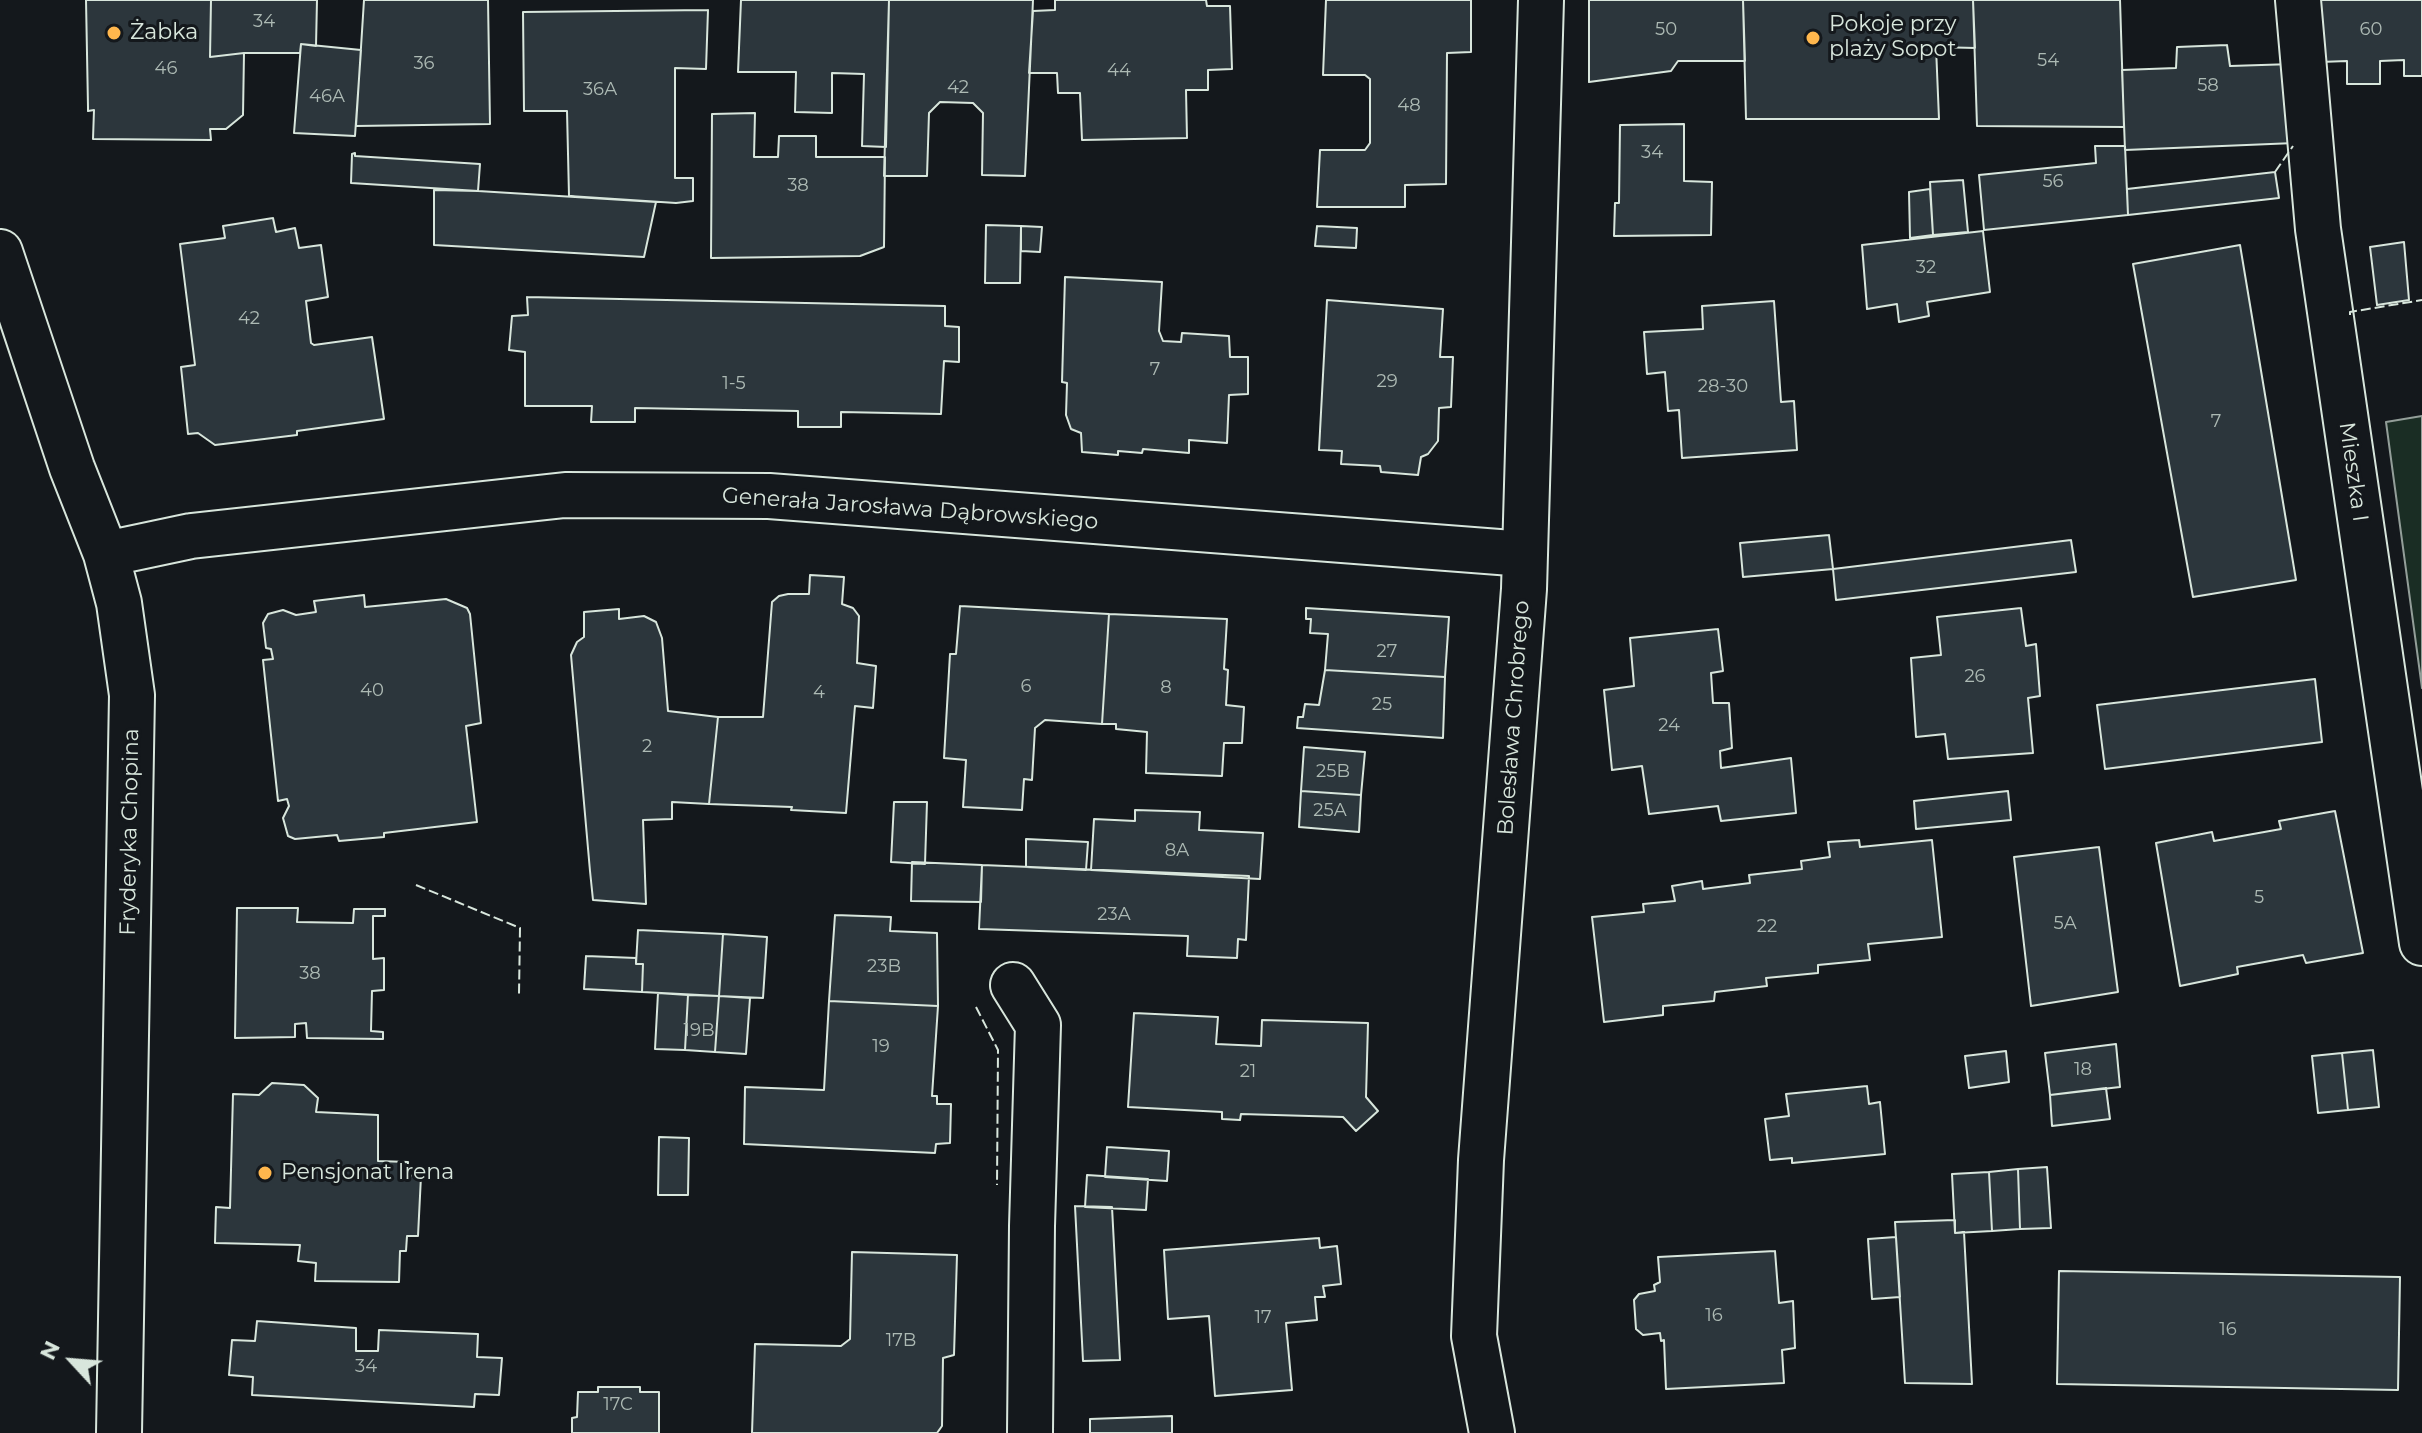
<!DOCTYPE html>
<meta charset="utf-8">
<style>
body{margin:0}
#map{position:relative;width:2422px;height:1433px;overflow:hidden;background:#14181c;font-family:Montserrat,sans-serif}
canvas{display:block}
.north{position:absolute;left:32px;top:1321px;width:80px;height:80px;-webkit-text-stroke:6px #14181c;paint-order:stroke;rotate:296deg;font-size:22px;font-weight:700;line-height:32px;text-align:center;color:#d8e6dc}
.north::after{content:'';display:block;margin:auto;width:28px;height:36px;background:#d8e6dc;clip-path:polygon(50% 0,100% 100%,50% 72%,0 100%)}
</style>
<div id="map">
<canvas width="2422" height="1433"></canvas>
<div class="north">N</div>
</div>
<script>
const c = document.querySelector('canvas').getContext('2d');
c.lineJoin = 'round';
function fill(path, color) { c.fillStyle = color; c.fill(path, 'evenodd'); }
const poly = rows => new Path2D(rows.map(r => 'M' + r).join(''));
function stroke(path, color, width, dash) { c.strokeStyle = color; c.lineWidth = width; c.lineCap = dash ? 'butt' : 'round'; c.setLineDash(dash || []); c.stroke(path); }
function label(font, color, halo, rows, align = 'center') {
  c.font = font + ' Montserrat,sans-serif'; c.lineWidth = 6; c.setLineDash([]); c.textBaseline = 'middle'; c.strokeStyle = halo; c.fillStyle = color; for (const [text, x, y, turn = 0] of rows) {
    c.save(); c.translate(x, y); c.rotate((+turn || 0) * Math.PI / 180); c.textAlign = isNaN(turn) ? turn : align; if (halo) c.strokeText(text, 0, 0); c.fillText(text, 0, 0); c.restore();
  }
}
const green = poly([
 [2422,416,2422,688,2386,422,2422,416]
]);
fill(green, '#1a2d24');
stroke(green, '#939e99', 2);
const building = poly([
 [86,0,211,0,210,57,244,53,243,115,226,129,210,129,211,140,93,139,94,110,88,111,88,107,86,0],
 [211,0,317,0,316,46,301,44,300,53,244,53,210,57,211,0],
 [364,0,488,0,490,124,356,126,364,0],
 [741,0,889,0,886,147,862,146,864,74,832,73,832,113,795,112,796,72,738,72,741,0],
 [889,0,1033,0,1025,176,982,175,983,113,973,103,940,102,929,113,927,176,884,176,889,0],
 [1055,0,1206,0,1207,6,1230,6,1232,69,1208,70,1208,90,1186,90,1187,138,1082,140,1080,93,1058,93,1057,73,1029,73,1033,11,1055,10,1055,0],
 [1326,0,1471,0,1471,52,1447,53,1446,184,1405,185,1405,207,1317,207,1320,150,1365,150,1370,143,1370,79,1365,75,1323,75,1326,0],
 [1589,0,1743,0,1745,61,1678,61,1671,71,1589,82,1589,0],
 [1743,0,1973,0,1975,48,1936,47,1939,119,1746,119,1743,0],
 [1973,0,2120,0,2124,127,1977,126,1973,0],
 [2319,0,2422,0,2422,76,2404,76,2404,60,2380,61,2380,84,2347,84,2347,61,2320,62,2319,0],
 [708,10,706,69,675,68,675,178,693,178,693,201,676,203,569,196,567,111,524,111,523,12,708,10],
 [301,44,361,50,355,136,294,133,301,44],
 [2227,45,2230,66,2293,64,2295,143,2125,150,2122,70,2176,68,2177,47,2227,45],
 [755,113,754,157,778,157,779,136,816,136,816,157,885,157,884,247,860,256,711,258,712,114,755,113],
 [1684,124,1684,181,1712,182,1711,235,1614,236,1615,203,1619,203,1620,125,1684,124],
 [2095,146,2125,146,2128,215,1984,230,1979,175,2096,163,2095,146],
 [355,153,355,156,480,164,478,191,351,183,352,154,355,153],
 [2275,172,2279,198,2128,215,2127,189,2275,172],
 [1963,180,1968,232,1933,235,1930,182,1963,180],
 [1930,189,1933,235,1910,238,1909,192,1930,189],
 [434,190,478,191,656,202,644,257,434,245,434,190],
 [273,218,276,232,295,228,299,248,321,245,328,297,306,301,311,343,314,345,372,337,384,419,297,431,297,435,215,445,198,433,188,434,181,367,195,365,180,244,225,238,223,226,273,218],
 [986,225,1021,226,1020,283,985,283,986,225],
 [1021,226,1042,227,1040,252,1021,251,1021,226],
 [1317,226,1357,228,1356,248,1315,246,1317,226],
 [1983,231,1990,292,1927,302,1929,316,1899,322,1897,304,1867,309,1862,245,1983,231],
 [2404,242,2409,300,2377,305,2370,247,2404,242],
 [2240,245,2296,580,2193,597,2133,264,2240,245],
 [1065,277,1162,282,1159,331,1163,341,1181,342,1182,333,1229,336,1230,357,1248,357,1248,394,1229,395,1227,443,1189,440,1189,453,1143,449,1142,453,1118,451,1118,455,1082,452,1081,433,1071,429,1066,415,1067,383,1062,382,1065,277],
 [527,297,945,306,945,326,959,327,959,362,944,361,941,414,841,412,841,427,798,427,798,411,635,408,635,422,591,422,592,406,525,406,525,352,509,350,512,316,528,315,527,297],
 [1327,300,1443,309,1440,357,1453,357,1451,407,1439,408,1438,441,1428,454,1421,457,1418,475,1381,472,1380,466,1341,464,1342,451,1319,450,1327,300],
 [1774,301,1781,402,1794,401,1797,450,1682,458,1679,410,1668,411,1665,372,1647,374,1644,332,1703,329,1702,306,1774,301],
 [1829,535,1833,569,1743,577,1740,543,1829,535],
 [2071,540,2076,572,1836,600,1833,569,2071,540],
 [810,575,844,577,842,604,853,608,859,616,857,663,876,666,873,708,855,706,846,813,791,810,792,807,709,804,718,717,763,717,772,602,779,596,788,594,809,594,810,575],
 [364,595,365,607,446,599,467,608,470,614,481,723,466,726,477,822,384,833,384,837,339,841,337,835,295,839,288,836,283,818,289,806,287,799,278,801,263,660,273,659,271,649,266,648,263,623,268,614,283,610,296,615,316,612,314,601,364,595],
 [960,606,1109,614,1102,724,1045,720,1035,728,1032,780,1024,779,1022,810,963,807,966,760,944,758,950,654,956,654,960,606],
 [1306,608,1449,617,1445,677,1325,670,1328,634,1310,633,1311,619,1306,619,1306,608],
 [2021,608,2026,646,2036,644,2040,696,2028,698,2033,753,1948,759,1945,734,1916,737,1911,658,1941,655,1937,617,2021,608],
 [619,609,619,619,644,616,656,622,662,638,668,711,718,717,709,804,672,802,672,819,643,820,646,904,593,900,590,871,571,655,577,642,584,637,584,612,619,609],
 [1109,614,1227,619,1224,669,1228,670,1226,705,1244,707,1242,743,1224,743,1222,776,1146,773,1147,732,1116,729,1116,724,1102,724,1109,614],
 [1718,629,1723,671,1711,673,1713,703,1729,703,1732,748,1720,751,1721,768,1791,758,1796,813,1721,821,1718,806,1649,814,1642,766,1612,770,1604,690,1634,686,1630,638,1718,629],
 [1325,670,1445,677,1443,738,1297,728,1298,717,1303,717,1305,704,1319,705,1325,670],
 [2315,679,2322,742,2105,769,2097,705,2315,679],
 [1304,747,1365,752,1361,795,1301,791,1304,747],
 [1301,791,1361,795,1359,832,1299,827,1301,791],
 [2008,791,2011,820,1916,829,1914,801,2008,791],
 [894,802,927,802,925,864,891,862,894,802],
 [1135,810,1200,812,1199,830,1263,833,1260,879,1091,870,1094,819,1135,821,1135,810],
 [2335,811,2363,953,2306,963,2303,955,2237,967,2238,974,2180,986,2156,843,2212,832,2214,841,2281,829,2279,821,2335,811],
 [1026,839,1088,842,1086,870,1026,867,1026,839],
 [1859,840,1860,847,1932,840,1942,937,1868,944,1870,960,1818,965,1818,973,1766,978,1767,986,1715,992,1714,1001,1663,1006,1663,1015,1604,1022,1592,917,1644,912,1643,904,1675,901,1672,886,1702,881,1703,889,1750,883,1749,875,1802,869,1801,861,1830,857,1828,842,1859,840],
 [2099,847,2118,992,2031,1006,2014,857,2099,847],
 [912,862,982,865,981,902,911,901,912,862],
 [982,865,1249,876,1246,940,1238,939,1237,958,1187,956,1188,936,979,929,982,865],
 [237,908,298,908,297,922,353,923,354,909,385,909,385,916,373,916,373,959,384,958,384,990,372,991,371,1031,383,1032,383,1039,307,1038,306,1023,295,1024,295,1037,235,1038,237,908],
 [835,915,891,917,890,931,937,933,938,1006,829,1001,835,915],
 [638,930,723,934,719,996,642,992,643,964,636,964,638,930],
 [723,934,767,937,763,998,719,996,723,934],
 [586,956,636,958,636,964,643,964,642,992,584,989,586,956],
 [658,993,688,995,685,1050,655,1049,658,993],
 [688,995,719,996,715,1052,685,1050,688,995],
 [719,996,750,998,746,1054,715,1052,719,996],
 [829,1001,938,1006,932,1096,937,1096,937,1104,951,1104,950,1143,936,1144,935,1153,744,1144,745,1087,824,1090,829,1001],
 [1134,1013,1218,1017,1216,1044,1261,1046,1262,1020,1368,1023,1366,1097,1378,1111,1356,1131,1343,1117,1241,1114,1240,1120,1222,1119,1222,1112,1128,1107,1134,1013],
 [2116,1044,2120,1087,2050,1095,2045,1053,2116,1044],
 [2373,1050,2379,1107,2348,1110,2342,1053,2373,1050],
 [2006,1051,2009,1082,1969,1088,1965,1056,2006,1051],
 [2342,1053,2348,1110,2318,1113,2312,1056,2342,1053],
 [272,1083,304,1085,318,1098,316,1112,378,1115,378,1161,408,1162,407,1175,421,1176,418,1236,407,1236,406,1251,400,1251,399,1282,315,1281,316,1263,298,1261,300,1245,215,1243,216,1207,230,1208,233,1094,259,1095,272,1083],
 [1867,1086,1869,1104,1880,1102,1885,1154,1792,1163,1792,1158,1770,1160,1765,1119,1789,1116,1786,1094,1867,1086],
 [2106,1088,2110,1119,2052,1126,2050,1095,2106,1088],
 [659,1137,689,1138,688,1195,658,1195,659,1137],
 [1107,1147,1169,1151,1167,1181,1105,1177,1107,1147],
 [2047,1167,2051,1228,2020,1229,2018,1169,2047,1167],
 [2018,1169,2020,1229,1992,1231,1989,1172,2018,1169],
 [1989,1172,1992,1231,1955,1233,1952,1174,1989,1172],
 [1087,1175,1148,1179,1146,1210,1085,1207,1087,1175],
 [1075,1206,1112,1207,1120,1360,1083,1361,1075,1206],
 [1955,1220,1955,1233,1964,1232,1972,1384,1905,1383,1895,1222,1955,1220],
 [1896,1237,1900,1297,1872,1299,1868,1239,1896,1237],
 [1319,1238,1320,1248,1337,1246,1341,1284,1323,1286,1325,1297,1315,1297,1317,1320,1286,1323,1292,1390,1215,1396,1209,1316,1168,1319,1164,1250,1319,1238],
 [1775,1251,1779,1303,1793,1301,1795,1348,1782,1350,1784,1383,1666,1389,1664,1340,1661,1341,1660,1333,1643,1335,1636,1329,1634,1300,1639,1294,1655,1291,1654,1285,1660,1282,1658,1257,1775,1251],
 [852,1252,957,1255,954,1355,943,1358,942,1426,937,1433,752,1433,755,1344,841,1346,850,1339,852,1252],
 [2059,1271,2400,1277,2398,1390,2057,1384,2059,1271],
 [257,1321,356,1328,356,1351,378,1351,379,1330,478,1334,477,1357,502,1358,499,1395,475,1394,474,1407,252,1395,253,1377,229,1375,232,1340,255,1341,257,1321],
 [598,1387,640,1387,640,1392,659,1392,659,1433,572,1433,572,1418,577,1417,578,1392,598,1392,598,1387],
 [1172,1416,1172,1433,1090,1433,1090,1419,1172,1416]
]);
fill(building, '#2c363c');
stroke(building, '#d8e6dc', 2);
const minor = poly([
 [2298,0,2318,229,2422,943],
 [0,252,72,468,106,554,119,603,132,695,119,1433],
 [106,554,191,536,565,495,769,496,1525,554],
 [1013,985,1038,1025,1032,1226,1030,1433],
 [1492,1433,1474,1336,1481,1160,1524,589,1541,0]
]);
stroke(minor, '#d8e6dc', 48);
stroke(minor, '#14181c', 44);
stroke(poly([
 [2275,172,2293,146],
 [2350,315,2350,312,2422,300],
 [416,885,520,928,519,994],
 [976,1007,998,1050,997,1185]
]), '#d8e6dc', 2, [10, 4]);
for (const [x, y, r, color] of [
 [114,33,8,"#ffb74d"],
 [1813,38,8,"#ffb74d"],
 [265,1173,8,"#ffb74d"]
]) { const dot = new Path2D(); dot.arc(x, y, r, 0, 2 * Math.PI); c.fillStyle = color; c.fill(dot); stroke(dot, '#14181c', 3); }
label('18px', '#adbab4', null, [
 ["34",264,22],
 ["50",1666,30],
 ["60",2371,30],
 ["54",2048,61],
 ["36",424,64],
 ["46",166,69],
 ["44",1119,71],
 ["58",2208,86],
 ["42",958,88],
 ["36A",600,90],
 ["46A",327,97],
 ["48",1409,106],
 ["34",1652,153],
 ["56",2053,182],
 ["38",798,186],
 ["32",1926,268],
 ["42",249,319],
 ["7",1155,370],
 ["29",1387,382],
 ["1-5",734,384],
 ["28-30",1723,387],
 ["7",2216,422],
 ["27",1387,652],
 ["26",1975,677],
 ["6",1026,687],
 ["8",1166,688],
 ["40",372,691],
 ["4",819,693],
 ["25",1382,705],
 ["24",1669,726],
 ["2",647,747],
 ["25B",1333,772],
 ["25A",1330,811],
 ["8A",1177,851],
 ["5",2259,898],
 ["23A",1114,915],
 ["5A",2065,924],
 ["22",1767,927],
 ["23B",884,967],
 ["38",310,974],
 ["19B",699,1031],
 ["19",881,1047],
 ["18",2083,1070],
 ["21",1248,1072],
 ["16",1714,1316],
 ["17",1263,1318],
 ["16",2228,1330],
 ["17B",901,1341],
 ["34",366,1367],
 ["17C",618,1405]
]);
label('22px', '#d8e6dc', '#14181c', [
 ["Pokoje przy",1829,25],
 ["plaży Sopot",1829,50],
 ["Żabka",130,33],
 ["Pensjonat Irena",281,1173]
], 'left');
label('22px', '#d8e6dc', '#14181c', [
 ["Mieszka I",2353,472,82],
 ["Generała Jarosława Dąbrowskiego",910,509,4],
 ["Bolesława Chrobrego",1514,718,-86],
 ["Fryderyka Chopina",130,832,-89]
]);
</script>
